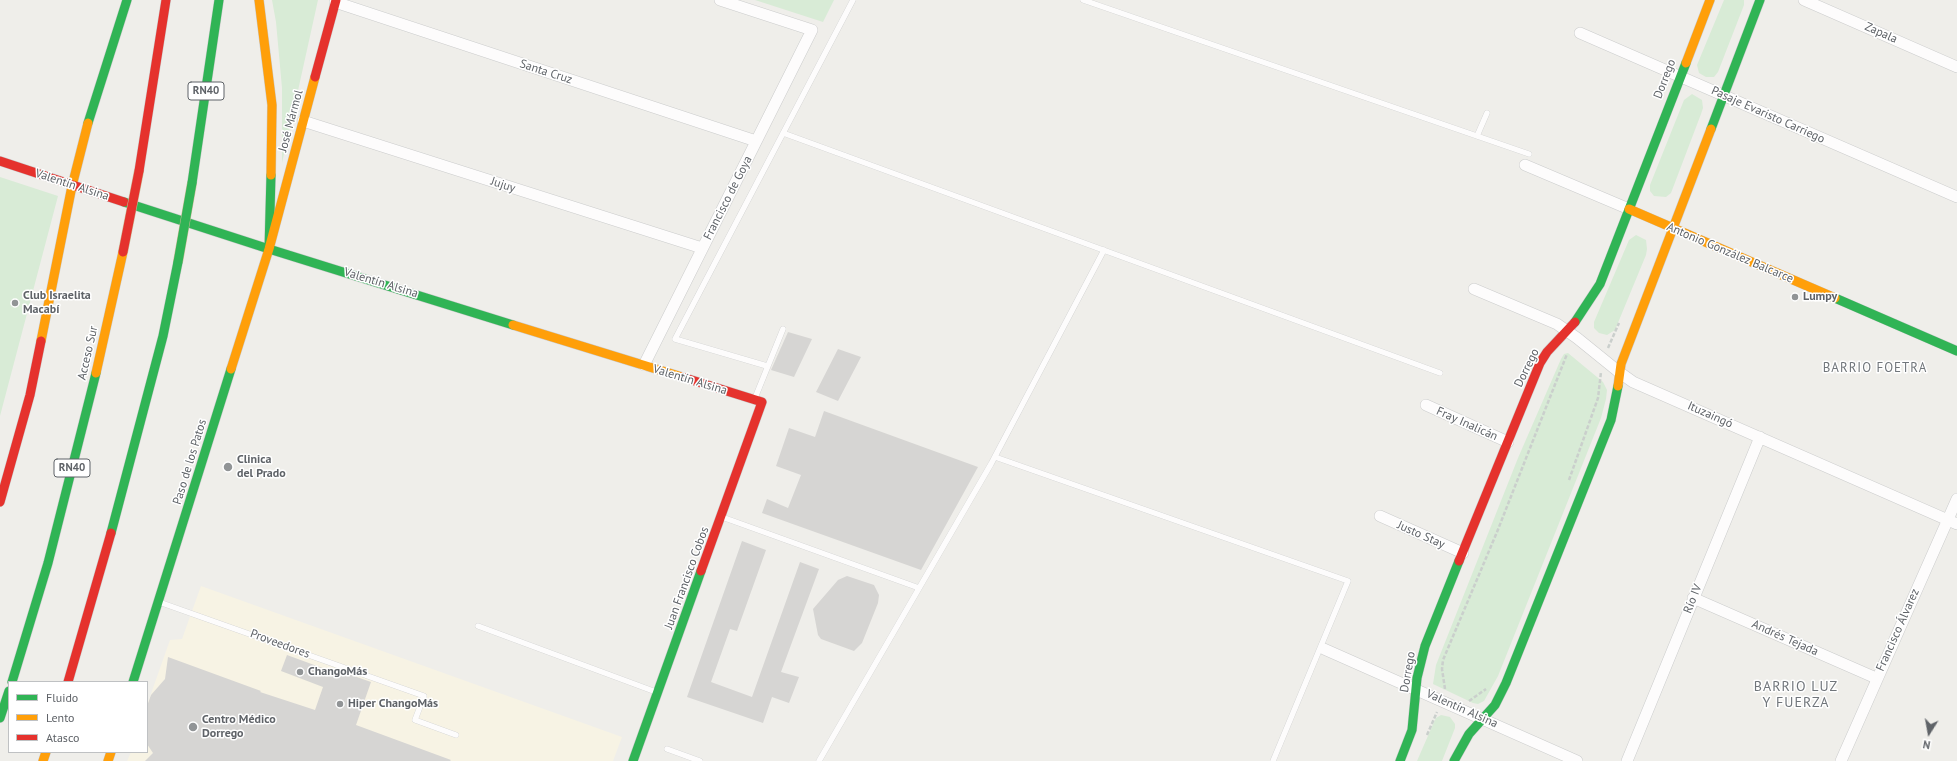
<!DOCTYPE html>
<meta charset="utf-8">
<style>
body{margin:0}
#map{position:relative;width:1957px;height:761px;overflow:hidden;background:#efeeea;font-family:"PT Sans",sans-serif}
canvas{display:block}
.legend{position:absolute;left:8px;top:681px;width:140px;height:72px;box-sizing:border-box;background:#fff;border:1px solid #bfc1c3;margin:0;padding:5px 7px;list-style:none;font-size:12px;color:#5f6368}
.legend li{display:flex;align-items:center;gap:8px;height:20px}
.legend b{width:20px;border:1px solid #bfc1c3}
.north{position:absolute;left:1909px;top:713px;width:40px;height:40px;-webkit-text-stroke:3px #fff;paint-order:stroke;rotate:191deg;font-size:11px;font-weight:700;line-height:16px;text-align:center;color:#5f6368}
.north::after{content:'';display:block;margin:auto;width:14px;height:18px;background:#5f6368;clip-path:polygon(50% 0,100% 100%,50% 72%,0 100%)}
</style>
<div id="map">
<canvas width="1957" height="761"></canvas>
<ul class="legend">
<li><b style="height:5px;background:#30b455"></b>Fluido</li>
<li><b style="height:5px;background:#ff9f0a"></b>Lento</li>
<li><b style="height:5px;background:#e5322d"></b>Atasco</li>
</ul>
<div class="north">N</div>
</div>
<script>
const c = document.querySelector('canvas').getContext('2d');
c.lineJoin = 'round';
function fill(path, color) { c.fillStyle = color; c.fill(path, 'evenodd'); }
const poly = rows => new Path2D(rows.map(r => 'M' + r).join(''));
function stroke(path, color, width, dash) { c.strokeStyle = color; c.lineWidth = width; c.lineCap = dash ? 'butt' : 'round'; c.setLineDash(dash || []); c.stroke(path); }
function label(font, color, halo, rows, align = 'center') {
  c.font = font + ' "PT Sans",sans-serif'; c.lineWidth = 3; c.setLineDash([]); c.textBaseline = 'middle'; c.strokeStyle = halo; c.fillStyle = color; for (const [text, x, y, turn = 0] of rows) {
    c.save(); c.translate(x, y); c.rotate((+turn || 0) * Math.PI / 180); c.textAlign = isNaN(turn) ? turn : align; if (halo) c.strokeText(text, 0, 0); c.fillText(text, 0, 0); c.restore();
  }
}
fill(poly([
 [201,586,622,737,613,761,127,761,131,752,147,752,147,705,170,640,182,639]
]), '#f7f3e4');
fill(poly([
 [272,0,318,0,282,163,282,88,276,22],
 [755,0,834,0,823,22],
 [1724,0,1744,0,1744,5,1718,72,1714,77,1706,77,1699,73,1697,65],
 [1692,94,1702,100,1703,108,1701,114,1671,193,1666,197,1654,196,1650,191,1650,185,1684,100],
 [0,177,58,196,0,416],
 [1636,235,1646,240,1647,249,1646,255,1615,330,1607,335,1599,333,1594,328,1594,322,1629,240],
 [1568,353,1603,382,1607,390,1606,399,1601,418,1498,676,1484,701,1478,704,1473,703,1433,684,1436,665,1518,458,1561,359,1564,354],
 [1441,715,1450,717,1455,724,1455,728,1442,761,1417,761,1434,722,1436,718]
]), '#d8ebd6');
fill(poly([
 [788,332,812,339,794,377,771,370],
 [838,349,861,357,838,401,816,392],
 [824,411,978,467,921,570,762,513,767,499,788,508,801,475,776,466,789,428,815,437],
 [742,541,766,550,737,631,730,629,711,682,752,697,800,562,819,569,781,672,799,677,789,703,772,697,763,723,687,697],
 [847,576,874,585,879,595,878,603,862,643,854,651,821,639,818,635,813,609,838,580],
 [287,655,336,673,337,670,371,682,356,725,451,760,450,761,145,761,153,753,147,744,147,706,151,695,165,679,168,657,261,691,260,692,315,710,323,687,281,671]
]), '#d6d5d3');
const lane = poly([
 [1083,0,1529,154],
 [783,133,1440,373],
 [1477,136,1487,113],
 [767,366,675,339,853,0],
 [755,398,783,329],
 [995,457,1348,581,1273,761],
 [722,517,919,588],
 [159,602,424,696,415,720,456,735],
 [478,626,656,692],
 [667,749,700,761],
 [819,761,991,464,1104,250]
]);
const street = poly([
 [1804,0,1957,67],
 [335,2,756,141],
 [1580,33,1957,197],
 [303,121,702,248],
 [1525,165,1629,209],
 [1474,289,1557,324,1577,338,1619,372,1633,382,1957,524],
 [644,365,812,30,720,0],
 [1426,405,1508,442],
 [1380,516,1463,553],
 [1693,598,1876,678],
 [1324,649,1577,761],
 [1627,761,1760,437],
 [1841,761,1957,499]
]);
const fast = poly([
 [88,123,127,0],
 [1711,129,1760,0],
 [192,183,219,0],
 [124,202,269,249,513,325],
 [269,249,271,175],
 [1835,298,1957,351],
 [1575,322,1600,284,1686,63],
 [111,533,163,336,178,262],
 [12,682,48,563,96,373],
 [133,682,231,369],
 [0,718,9,691],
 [633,761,701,571],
 [1400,761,1412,730,1417,678,1425,646,1459,561],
 [1454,761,1469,734,1495,705,1506,683,1611,420,1618,386]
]);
const slow = poly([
 [259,0,272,105,271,175],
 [1686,63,1710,0],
 [1629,209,1835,298],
 [513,325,682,377],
 [41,341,72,186,88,123],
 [231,369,269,249,315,77],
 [96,373,123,252],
 [1618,386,1621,364,1711,129],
 [43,761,46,752],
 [108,761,111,752]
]);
const jam = poly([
 [315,77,336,0],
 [0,161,124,202],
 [139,171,166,0],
 [682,377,762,402,701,571],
 [0,502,30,395,41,341],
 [1459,561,1540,363,1547,352,1575,322],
 [68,682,111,533]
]);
stroke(lane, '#cbcccc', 6);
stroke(street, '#cbcccc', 12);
stroke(fast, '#cacacb', 10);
stroke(slow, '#cacacb', 10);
stroke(jam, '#cacacb', 10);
stroke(poly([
 [1608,348,1619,323],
 [1569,480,1598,398,1601,372],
 [1445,689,1442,669,1443,660,1497,532,1567,354],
 [1469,701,1486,689],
 [1427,735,1437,712]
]), '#cacfcc', 2.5, [4, 2]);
stroke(lane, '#fdfcfc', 5.5);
stroke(street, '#fdfcfc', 11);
stroke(fast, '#30b455', 9);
stroke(slow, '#ff9f0a', 9);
stroke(jam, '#e5322d', 9);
const fastBridge = poly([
 [178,262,192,183]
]);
const jamBridge = poly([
 [123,252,139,171]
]);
stroke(fastBridge, '#c8b996', 10, []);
stroke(jamBridge, '#c8b996', 10, []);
stroke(fastBridge, '#30b455', 9);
stroke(jamBridge, '#e5322d', 9);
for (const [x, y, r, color] of [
 [1795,297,4,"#919496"],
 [15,303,4,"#919496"],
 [228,467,5,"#919496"],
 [300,672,4,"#919496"],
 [340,704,4,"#919496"],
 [193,727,5,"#919496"]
]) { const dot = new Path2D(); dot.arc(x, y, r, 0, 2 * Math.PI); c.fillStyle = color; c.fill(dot); stroke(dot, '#fff', 1.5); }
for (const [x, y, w] of [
 [206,91,36],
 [72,468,36]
]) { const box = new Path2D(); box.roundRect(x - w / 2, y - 9, w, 18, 3); c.fillStyle = '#fff'; c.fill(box); stroke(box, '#5f6368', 1); }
label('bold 11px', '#5f6368', null, [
 ["RN40",206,91],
 ["RN40",72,468]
]);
label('12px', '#5f6368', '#fff', [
 ["Zapala",1881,33,24],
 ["Santa Cruz",546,72,18],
 ["Dorrego",1665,79,-69],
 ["Pasaje Evaristo Carriego",1768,115,24],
 ["José Mármol",291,121,-75],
 ["Valentín Alsina",72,185,18],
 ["Jujuy",503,185,18],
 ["Francisco de Goya",728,198,-63],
 ["Antonio González Balcarce",1730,253,23],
 ["Valentín Alsina",381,283,17],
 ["Acceso Sur",88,353,-77],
 ["Dorrego",1527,368,-64],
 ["Valentín Alsina",690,380,17],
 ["Ituzaingó",1710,415,24],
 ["Fray Inalicán",1467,424,24],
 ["Paso de los Patos",190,462,-73],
 ["Justo Stay",1421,535,24],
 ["Juan Francisco Cobos",687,578,-70],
 ["Río IV",1693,599,-68],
 ["Francisco Álvarez",1898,630,-66],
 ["Andrés Tejada",1785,638,24],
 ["Proveedores",280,644,20],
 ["Dorrego",1408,672,-80],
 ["Valentín Alsina",1462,709,24]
]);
label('bold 12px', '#5f6368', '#fff', [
 ["Club Israelita",23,296],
 ["Macabí",23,310],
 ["Lumpy",1803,297],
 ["Clinica",237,460],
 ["del Prado",237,474],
 ["ChangoMás",308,672],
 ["Hiper ChangoMás",348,704],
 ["Centro Médico",202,720],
 ["Dorrego",202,734]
], 'left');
c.letterSpacing = '1px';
label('13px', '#70757a', '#fff', [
 ["BARRIO FOETRA",1875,368]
]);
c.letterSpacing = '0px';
c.letterSpacing = '1px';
label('14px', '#70757a', '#fff', [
 ["BARRIO LUZ",1796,687],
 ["Y FUERZA",1796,703]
]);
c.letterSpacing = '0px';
</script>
